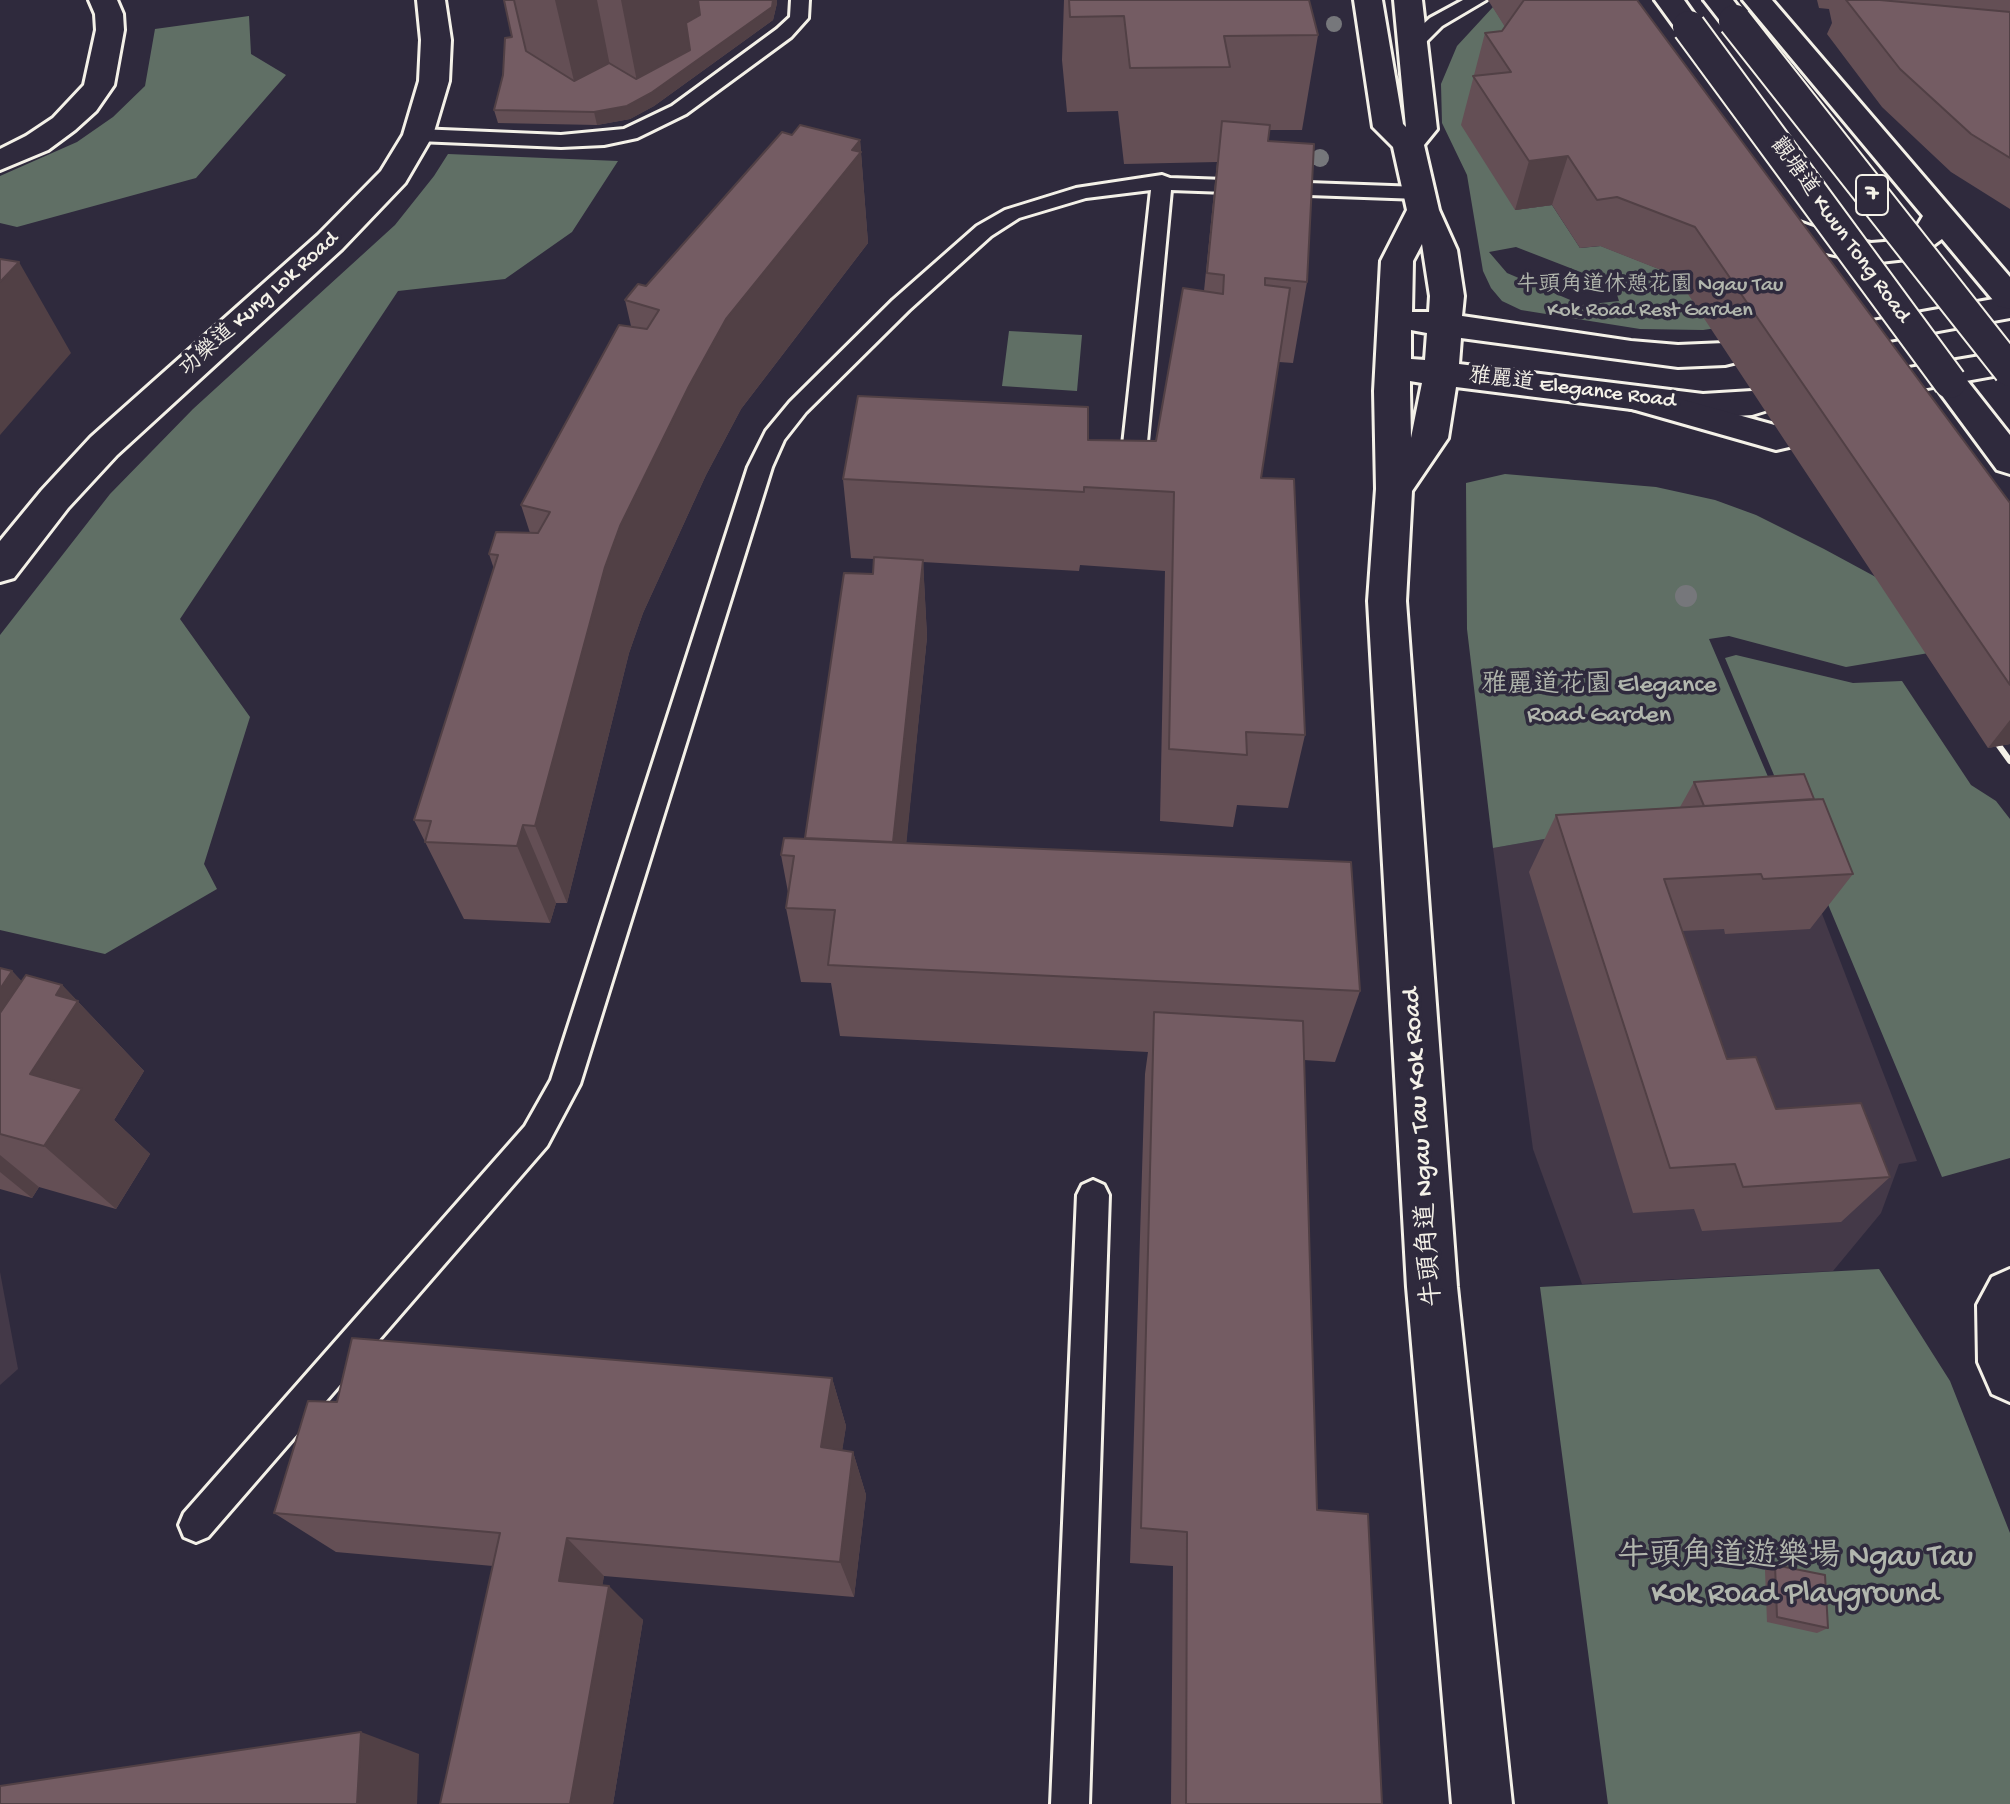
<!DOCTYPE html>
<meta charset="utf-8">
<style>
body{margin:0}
canvas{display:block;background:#2f2a3d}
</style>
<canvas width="2010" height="1804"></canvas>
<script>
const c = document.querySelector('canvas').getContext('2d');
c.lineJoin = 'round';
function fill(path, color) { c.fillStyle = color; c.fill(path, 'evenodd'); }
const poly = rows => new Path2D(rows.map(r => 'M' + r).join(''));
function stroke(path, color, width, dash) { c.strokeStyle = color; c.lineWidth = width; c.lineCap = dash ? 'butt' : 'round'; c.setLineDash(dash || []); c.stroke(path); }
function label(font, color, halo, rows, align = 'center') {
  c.font = font + ' "Gochi Hand","LXGW WenKai TC",sans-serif'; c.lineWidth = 7; c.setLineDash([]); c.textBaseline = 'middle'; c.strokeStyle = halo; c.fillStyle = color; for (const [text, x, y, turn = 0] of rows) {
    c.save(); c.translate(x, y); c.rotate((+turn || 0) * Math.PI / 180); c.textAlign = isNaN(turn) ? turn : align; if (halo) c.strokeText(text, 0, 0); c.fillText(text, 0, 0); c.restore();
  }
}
fill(poly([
 [1781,807,1917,1161,1899,1164,1881,1213,1833,1271,1582,1284,1533,1149,1493,848,1675,816],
 [0,1272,18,1369,0,1385]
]), '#443948');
fill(poly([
 [1493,7,1515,42,1515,210,1552,205,1580,248,1601,246,1682,278,1737,325,1703,330,1640,329,1521,310,1502,301,1491,288,1483,271,1467,175,1442,123,1441,84,1457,46],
 [1516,247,1614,285,1619,301,1582,305,1507,273,1489,252],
 [249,16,251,54,286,75,196,178,17,227,0,223,0,176,77,142,113,117,145,86,155,29],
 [448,154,618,161,572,232,505,279,398,291,180,619,250,717,204,864,217,889,105,954,0,930,0,635,110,494,193,409,395,225,434,176],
 [1009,331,1082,335,1077,391,1002,386],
 [1505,474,1656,487,1715,500,1756,515,1824,549,1922,602,1976,645,1846,667,1729,636,1709,639,1781,807,1675,816,1493,848,1467,629,1466,483],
 [1736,655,1853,683,1902,681,1971,785,1996,801,2010,819,2010,1158,1942,1177,1725,658],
 [1879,1269,1950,1381,2010,1533,2010,1804,1608,1804,1540,1287]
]), '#606f65');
const lane = poly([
 [791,0,809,0,808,18,791,37,686,114,637,138,604,145,561,147,418,141,408,135,418,129,561,135,624,129,672,106,777,29,790,17,791,0],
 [1463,0,1486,0,1442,26,1420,48,1406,48,1404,44,1406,40,1430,18,1463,0],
 [1162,175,1170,178,1419,187,1429,193,1419,199,1171,190,1145,463,1141,469,1133,471,1125,469,1121,463,1151,190,1086,198,1019,218,991,236,909,310,806,412,784,440,772,467,580,1084,547,1146,208,1537,196,1542,184,1537,179,1525,184,1513,525,1126,551,1080,748,467,766,431,790,402,893,300,977,226,1005,210,1076,188,1162,175],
 [1093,1180,1104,1185,1109,1195,1089,1804,1051,1804,1077,1195,1082,1185,1093,1180]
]);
const street = poly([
 [89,0,117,0,123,14,124,30,114,85,96,111,75,130,48,150,0,170,0,149,26,136,53,118,84,85,96,30,95,14,89,0],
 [2010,1269,2010,1402,1992,1394,1978,1362,1977,1305,1992,1277,2010,1269]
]);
const secondary = poly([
 [417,0,445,0,451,40,449,81,433,135,405,183,342,249,117,455,68,508,14,578,0,582,0,541,42,490,91,437,318,235,381,171,403,135,419,81,421,40,417,0],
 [1354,0,1382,0,1403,124,1406,127,1394,0,1422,0,1437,129,1424,145,1439,210,1457,250,1464,296,1462,316,1631,341,1678,345,1725,343,1737,346,1742,354,1737,362,1725,365,1678,367,1461,338,1459,364,1703,394,1752,391,1765,395,1770,403,1765,411,1752,415,1703,418,1456,387,1448,438,1412,491,1406,601,1457,1287,1512,1804,1452,1804,1407,1287,1368,601,1376,489,1374,391,1381,261,1407,210,1393,147,1373,127,1354,0],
 [1422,244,1430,296,1429,312,1412,312,1413,261,1422,244],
 [1411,330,1427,333,1425,360,1411,359,1411,330],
 [1410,381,1422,383,1411,438,1410,391,1410,381],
 [2010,296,2010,318,1834,350,1822,347,1817,339,1822,331,1834,328,2010,296],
 [2010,351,2010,373,1867,399,1855,395,1849,387,1855,379,1867,375,2010,351]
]);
const primary = poly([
 [1743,0,1772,0,2010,277,2010,309,1998,306,1942,239,1916,258,1871,263,1821,252,1775,234,1770,227,1775,220,1786,217,1841,237,1871,243,1897,241,1914,231,1923,216,1743,0],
 [1637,387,1789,429,1794,438,1789,447,1776,450,1625,407,1619,399,1625,391,1637,387]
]);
const highway = poly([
 [1655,0,1684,0,1703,27,1699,33,1689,36,1679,33,1655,0],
 [1704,0,1733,0,1749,21,1745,27,1735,30,1725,27,1704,0],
 [1950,370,1962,374,2010,435,2010,474,1997,470,1932,382,1938,374,1950,370]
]);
stroke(lane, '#f4f1e8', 6);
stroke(street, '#f4f1e8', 6);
stroke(secondary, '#f4f1e8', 6);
stroke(primary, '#f4f1e8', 6);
stroke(highway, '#f4f1e8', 6);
fill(lane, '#2f2a3d');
fill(street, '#2f2a3d');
fill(secondary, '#2f2a3d');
fill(primary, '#2f2a3d');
fill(highway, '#2f2a3d');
stroke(poly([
 [1987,729,2010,761]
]), '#f4f1e8', 6);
const highwayBridge = poly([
 [1735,21,2010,370],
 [1689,27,1950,382]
]);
stroke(highwayBridge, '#f4f1e8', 36, []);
stroke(highwayBridge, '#2f2a3d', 32);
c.fillStyle = '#76777b';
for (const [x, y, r] of [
 [1334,24,8],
 [1320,158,9],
 [1686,596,11]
]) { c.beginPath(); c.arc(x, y, r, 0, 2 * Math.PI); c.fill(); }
fill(poly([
 [504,0,777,0,777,3,773,20,654,106,630,119,597,125,498,123,494,110,512,37],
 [1064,0,1309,0,1318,35,1302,130,1269,130,1268,141,1307,282,1293,363,1279,362,1261,478,1305,735,1288,808,1237,805,1233,827,1160,821,1165,571,1080,565,1079,571,923,562,927,637,906,843,1360,991,1335,1062,1304,1060,1317,1510,1382,1804,1171,1804,1173,1566,1130,1563,1145,1074,1148,1052,840,1036,831,983,801,982,786,908,788,892,781,855,805,838,873,574,874,559,851,558,843,479,1088,440,1156,441,1204,291,1217,162,1124,164,1118,111,1067,112,1062,60],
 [1488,0,1637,0,2010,503,2010,744,1988,748,1676,276,1600,246,1580,248,1552,205,1515,210,1461,125,1485,33,1502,31,1505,27],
 [1817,0,2010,0,2010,209,1951,172,1882,107,1827,34,1832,23,1829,9,1819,8],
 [792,135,860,140,868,243,741,409,706,475,643,613,629,653,567,903,556,903,550,923,464,919,414,820,494,569,489,554,530,533,521,505,631,326,625,300,646,286],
 [1694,782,1814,799,1853,874,1810,929,1725,934,1724,929,1682,931,1727,1059,1776,1109,1890,1177,1841,1222,1702,1231,1694,1209,1633,1213,1529,872,1556,815,1680,807],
 [0,968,12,971,21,981,62,985,144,1071,114,1120,150,1154,116,1209,39,1187,32,1198,0,1189],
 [832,1378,846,1426,842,1450,853,1452,866,1495,854,1597,604,1576,602,1585,643,1620,613,1804,440,1804,493,1566,336,1552,274,1513,337,1402],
 [1775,1565,1828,1628,1817,1633,1767,1622,1765,1570]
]), '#644f55');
fill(poly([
 [555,0,597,0,612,76,577,94],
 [621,0,698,0,702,29,692,63,639,92],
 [773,0,777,0,777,3,773,20,654,106,630,119,597,125,594,112],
 [860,140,868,243,741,409,706,475,643,613,629,653,567,903,535,826,605,567,620,526,689,386,726,319],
 [1568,156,1552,205,1515,210,1529,161],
 [19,262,71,353,0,435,0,283],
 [923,560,927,637,899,917,892,848],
 [2010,720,2010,744,1988,748],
 [523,825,556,903,550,923,517,846],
 [12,971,63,1024,56,995,62,985,144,1071,114,1120,150,1154,116,1209,44,1146,0,1093,0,989],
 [0,1155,39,1187,32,1198,0,1172],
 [832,1378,846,1426,836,1491,821,1447],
 [853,1452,866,1495,854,1597,840,1562],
 [567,1538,604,1576,598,1615,559,1581],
 [609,1586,643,1620,613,1804,570,1804],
 [361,1732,419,1754,417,1804,357,1804]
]), '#514045');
const building = poly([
 [504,0,514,0,526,51,574,81,609,63,636,79,690,50,686,23,700,15,698,0,773,0,772,7,651,93,627,106,594,112,494,110,503,75,505,38,512,37,504,0],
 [1069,0,1309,0,1318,35,1224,36,1230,67,1130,68,1124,16,1070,17,1069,0],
 [1524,0,1637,0,2010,503,2010,685,1695,227,1617,197,1597,200,1568,156,1529,161,1473,76,1511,72,1485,33,1502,31,1524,0],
 [1846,0,1880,0,2010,12,2010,158,1971,134,1900,69,1846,0],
 [1222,121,1270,125,1268,141,1314,144,1307,282,1265,278,1265,285,1290,288,1261,478,1294,479,1305,735,1246,732,1247,755,1169,749,1174,492,1084,487,1084,492,843,479,858,396,1088,407,1088,440,1156,441,1183,288,1223,294,1224,275,1207,273,1222,121],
 [800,125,860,140,852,150,861,152,726,319,689,386,620,526,605,567,535,826,523,825,517,846,425,842,431,821,414,820,498,555,489,554,496,532,538,533,550,512,521,505,619,325,647,329,659,310,625,300,638,284,646,286,782,132,792,135,800,125],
 [0,259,19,262,0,282,0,259],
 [874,557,923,560,893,842,805,838,844,573,873,574,874,557],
 [1804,774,1814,799,1704,806,1694,782,1804,774],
 [1823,799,1853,874,1763,879,1761,874,1664,879,1727,1059,1756,1057,1776,1109,1861,1103,1890,1177,1743,1187,1735,1164,1670,1168,1556,815,1823,799],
 [784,838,1351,862,1360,991,828,965,835,910,786,908,794,856,781,855,784,838],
 [0,968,12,971,0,989,0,968],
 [26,975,62,985,56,995,78,1001,30,1074,82,1089,44,1146,0,1134,0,1013,26,975],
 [1154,1012,1303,1021,1317,1510,1368,1514,1382,1804,1186,1804,1187,1532,1141,1528,1154,1012],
 [352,1338,832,1378,821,1447,853,1452,840,1562,567,1538,559,1581,609,1586,570,1804,440,1804,500,1533,274,1513,308,1401,337,1402,352,1338],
 [1775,1565,1825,1575,1828,1628,1777,1617,1775,1565],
 [361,1732,357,1804,0,1804,0,1786,361,1732]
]);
fill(building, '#745c63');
stroke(building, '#514045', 2);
label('22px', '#f4f1e8', '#2f2a3d', [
 ["觀塘道 Kwun Tong Road",1839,231,54],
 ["功樂道 Kung Lok Road",260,305,-42],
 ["雅麗道 Elegance Road",1572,390,7]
]);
label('22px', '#b1b6ad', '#2f2a3d', [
 ["牛頭角道休憩花園 Ngau Tau",1650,287],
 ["Kok Road Rest Garden",1650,312]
]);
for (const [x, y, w] of [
 [1872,195,32]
]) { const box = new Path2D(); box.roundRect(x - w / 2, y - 20, w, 40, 6); c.fillStyle = '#2f2a3d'; c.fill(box); stroke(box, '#f4f1e8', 2); }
label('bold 24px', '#f4f1e8', null, [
 ["7",1872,195]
]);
label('26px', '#b1b6ad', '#2f2a3d', [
 ["雅麗道花園 Elegance",1599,687],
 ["Road Garden",1599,717]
]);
label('26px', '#f4f1e8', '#2f2a3d', [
 ["牛頭角道 Ngau Tau Kok Road",1424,1147,-94]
]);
label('32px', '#b1b6ad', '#2f2a3d', [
 ["牛頭角道遊樂場 Ngau Tau",1795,1559],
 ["Kok Road Playground",1795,1596]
]);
</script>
